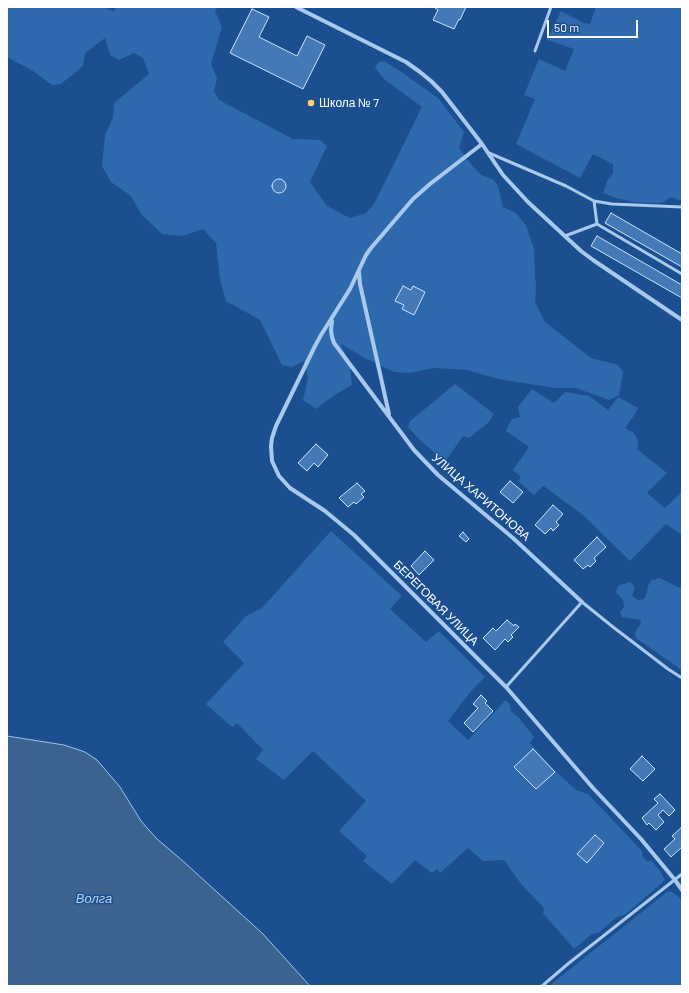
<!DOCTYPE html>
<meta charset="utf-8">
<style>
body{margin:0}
#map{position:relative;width:689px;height:993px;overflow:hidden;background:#1b4f8f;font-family:Barlow,sans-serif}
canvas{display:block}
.frame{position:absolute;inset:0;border:8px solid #fff;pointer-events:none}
.scale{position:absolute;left:547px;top:20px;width:91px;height:18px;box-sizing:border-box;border:2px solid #fff;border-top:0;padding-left:5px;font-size:12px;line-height:14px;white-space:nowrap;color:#fff;-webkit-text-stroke:3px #1b4f8f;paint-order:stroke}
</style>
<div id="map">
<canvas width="689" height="993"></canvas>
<div class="frame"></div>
<div class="scale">50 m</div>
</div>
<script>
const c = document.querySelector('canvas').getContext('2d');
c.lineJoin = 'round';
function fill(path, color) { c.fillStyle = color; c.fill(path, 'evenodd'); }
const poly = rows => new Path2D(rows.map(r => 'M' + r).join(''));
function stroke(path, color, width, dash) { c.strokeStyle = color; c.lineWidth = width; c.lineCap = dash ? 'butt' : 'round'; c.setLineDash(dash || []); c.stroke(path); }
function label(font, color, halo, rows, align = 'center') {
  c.font = font + ' Barlow,sans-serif'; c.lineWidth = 3; c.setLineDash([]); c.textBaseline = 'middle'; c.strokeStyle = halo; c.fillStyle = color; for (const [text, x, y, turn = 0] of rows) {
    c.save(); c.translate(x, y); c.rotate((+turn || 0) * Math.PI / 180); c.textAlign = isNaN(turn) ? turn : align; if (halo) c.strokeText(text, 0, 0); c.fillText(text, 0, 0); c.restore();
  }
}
fill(poly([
 [7,7,104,7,114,12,116,7,217,7,215,11,222,27,211,64,217,78,214,91,219,100,293,139,320,140,327,146,310,182,327,206,350,218,366,213,374,204,422,107,385,80,375,68,378,62,384,61,400,71,438,98,464,132,459,148,471,164,481,175,494,180,498,186,503,207,516,213,526,225,534,249,535,274,536,287,535,302,545,322,591,358,618,365,623,372,619,395,609,400,576,388,556,388,498,379,467,370,434,368,409,373,394,372,363,357,341,344,350,365,352,385,333,396,316,409,303,400,308,378,304,361,292,367,282,365,260,320,226,301,220,280,216,243,203,229,183,236,162,234,141,214,131,196,111,182,102,166,105,135,113,118,114,103,149,74,143,58,134,53,119,60,110,55,105,38,85,53,83,66,61,84,52,85,33,71,7,57],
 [596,7,682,7,682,201,671,197,662,203,646,203,634,202,616,198,603,193,607,181,613,173,613,164,593,154,580,178,516,144,535,99,524,95,539,59,565,71,574,49,547,40,561,11,584,23,590,24],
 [455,384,494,414,488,423,469,438,463,436,445,462,421,441,408,427,410,421],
 [532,389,554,403,565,392,589,396,608,410,618,397,638,408,635,414,625,428,630,431,633,432,637,438,638,444,637,449,667,473,647,493,665,508,682,492,682,535,666,524,630,561,583,515,545,487,543,486,534,495,518,481,521,477,513,470,529,447,506,431,508,426,512,419,520,417,518,407],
 [331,531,402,596,390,609,426,642,439,631,485,677,471,691,448,721,468,740,506,700,510,705,511,711,519,718,534,737,530,743,554,770,576,790,588,794,643,852,642,856,648,862,651,860,660,871,665,880,626,914,617,917,598,933,592,934,574,949,543,913,544,908,521,884,504,860,483,861,468,848,440,873,437,869,432,873,415,860,392,884,363,861,367,856,339,831,366,801,313,751,284,780,256,759,263,750,237,723,232,727,206,704,244,663,223,642,246,616,262,608],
 [660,578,680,588,682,587,682,670,636,638,635,632,640,625,641,620,622,617,620,612,624,607,623,600,616,592,618,586,630,582,635,587,632,596,638,600,644,599,647,592,648,586,651,580],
 [667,892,672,892,677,895,682,901,682,986,549,986]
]), '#2e69ad');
const water = poly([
 [7,736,64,745,85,752,97,760,120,787,141,821,157,839,184,862,263,934,310,986,7,986,7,736]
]);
fill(water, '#3c6290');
stroke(water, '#9cc4f0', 1);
const building = poly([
 [436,7,466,7,460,20,459,19,454,29,433,20,438,10,435,8,436,7],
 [252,9,269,17,259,37,297,56,307,36,325,45,303,89,230,53,252,9],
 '272 186a7 7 0 1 1 14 0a7 7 0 1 1-14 0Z',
 [611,213,682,254,682,267,605,223,611,213],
 [597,236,682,285,682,298,591,246,597,236],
 [403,286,411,290,413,286,425,292,414,315,402,309,404,305,395,301,403,286],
 [316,444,328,455,318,467,314,463,307,471,298,463,316,444],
 [510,481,523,492,513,503,500,492,510,481],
 [357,483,365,491,361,494,364,497,356,504,354,502,348,507,339,498,357,483],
 [553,505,563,514,556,522,559,525,553,531,551,528,545,534,535,525,553,505],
 [463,532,469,539,466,542,459,536,463,532],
 [597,537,606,547,594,558,596,561,590,567,588,565,583,569,574,560,597,537],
 [425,551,434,560,419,575,411,566,425,551],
 [507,620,514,626,515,624,519,627,511,635,513,637,508,642,505,639,495,650,483,638,493,628,496,631,507,620],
 [481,695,487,701,485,703,493,711,473,732,464,723,478,708,473,704,481,695],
 [533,749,555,772,536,789,514,767,533,749],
 [642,756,655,769,643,781,630,769,642,756],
 [660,794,675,810,669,816,663,810,658,815,664,822,656,830,649,823,647,825,642,818,658,803,654,799,660,794],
 [681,828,682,829,682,847,671,857,664,849,675,839,672,836,681,828],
 [595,835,604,843,587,863,577,854,595,835]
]);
fill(building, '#4478b7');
stroke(building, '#cfe3fa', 1);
stroke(poly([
 [535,51,551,7],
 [489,153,566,186,594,201,612,204,682,207],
 [594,201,597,224],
 [565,236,597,224,682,274],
 [506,687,582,602,613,627,668,669,682,678],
 [542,986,569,963,682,874]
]), '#a9c9ee', 3);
stroke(poly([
 [296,7,406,62,420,72,431,81,442,92,482,144,503,175,528,202,581,251,593,260,682,320],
 [482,144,430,184,413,199,371,248,366,255,350,289,321,335,315,346,276,426,272,438,271,446,272,461,279,476,290,488,325,511,354,535,506,687,593,788,641,839,675,880,682,890],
 [359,272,360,284,389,414],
 [332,321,331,330,332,337,334,343,414,450,438,475,513,538,582,602]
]), '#a9c9ee', 4);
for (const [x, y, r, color] of [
 [311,103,4,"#ffd166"]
]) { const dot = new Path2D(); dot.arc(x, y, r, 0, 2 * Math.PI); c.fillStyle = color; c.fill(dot); stroke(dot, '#1b4f8f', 1.5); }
label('12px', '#fff', '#1b4f8f', [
 ["Школа № 7",319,103]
], 'left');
label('12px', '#fff', '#1b4f8f', [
 ["УЛИЦА ХАРИТОНОВА",481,497,41],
 ["БЕРЕГОВАЯ УЛИЦА",436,603,45]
]);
label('italic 13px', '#b5d3f5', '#1b4f8f', [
 ["Волга",94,899]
]);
</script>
